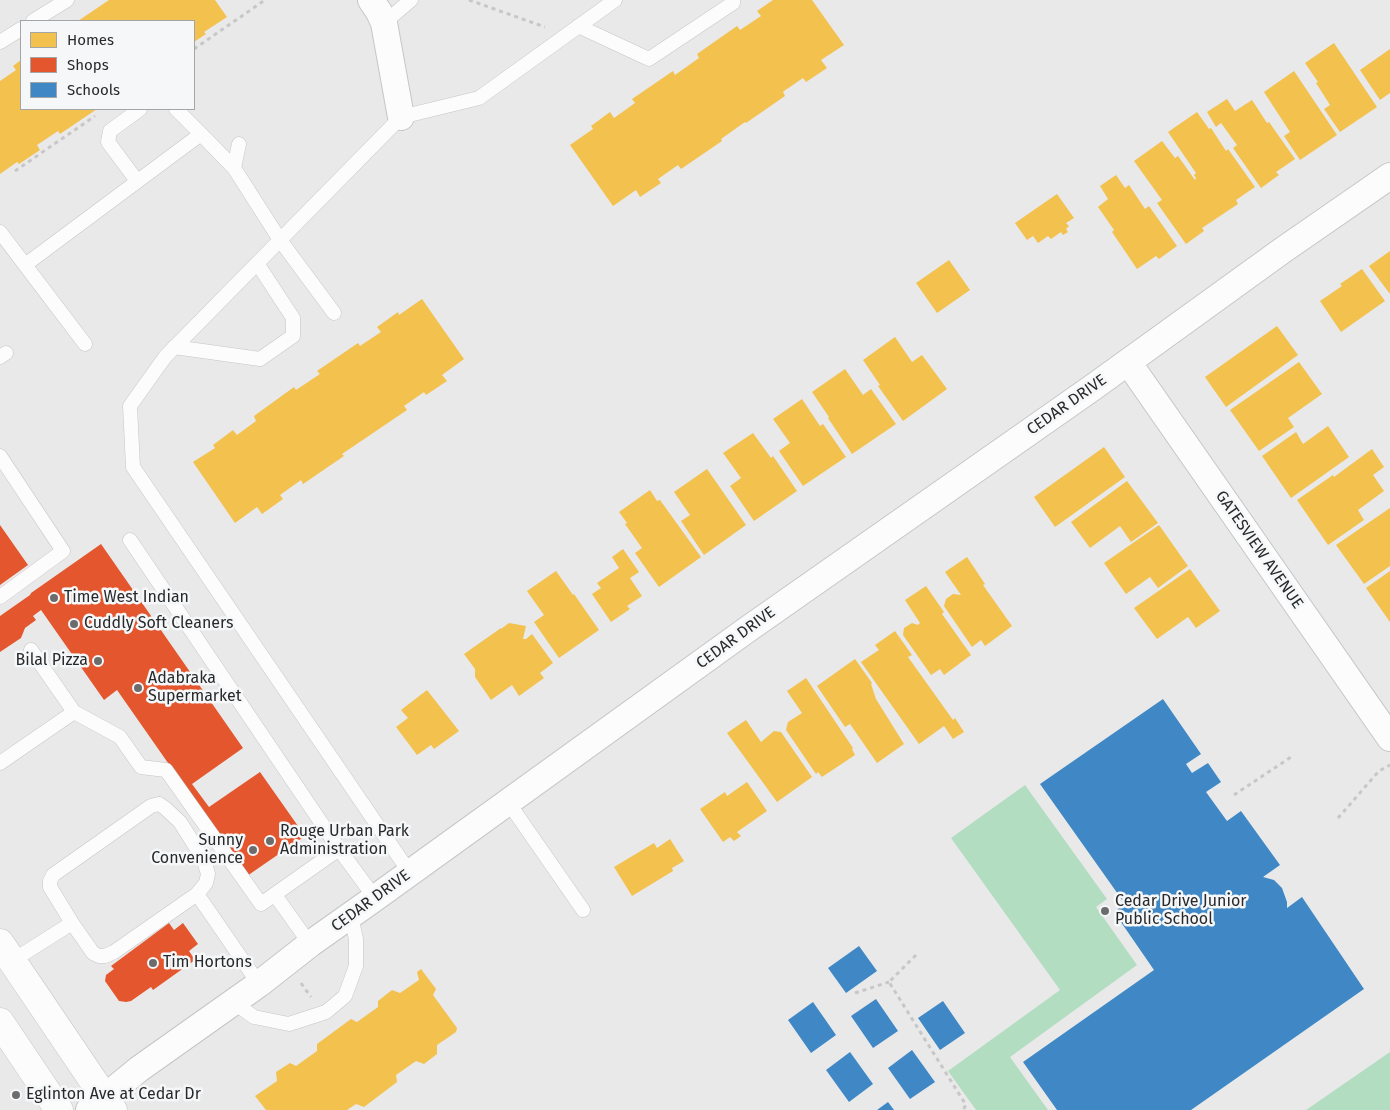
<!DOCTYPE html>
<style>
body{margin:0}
#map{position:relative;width:1390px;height:1110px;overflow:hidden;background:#e9e9ea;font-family:"Fira Sans",sans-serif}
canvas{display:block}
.legend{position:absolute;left:20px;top:20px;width:175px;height:90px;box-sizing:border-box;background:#f5f7f8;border:1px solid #a3a5a6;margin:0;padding:6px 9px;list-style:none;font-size:15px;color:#28292a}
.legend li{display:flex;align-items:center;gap:10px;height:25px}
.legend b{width:25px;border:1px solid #a3a5a6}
</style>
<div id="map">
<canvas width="1390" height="1110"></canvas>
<ul class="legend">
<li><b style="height:14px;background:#f2c14e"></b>Homes</li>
<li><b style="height:14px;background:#e4572e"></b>Shops</li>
<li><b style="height:14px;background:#3f88c5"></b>Schools</li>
</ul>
</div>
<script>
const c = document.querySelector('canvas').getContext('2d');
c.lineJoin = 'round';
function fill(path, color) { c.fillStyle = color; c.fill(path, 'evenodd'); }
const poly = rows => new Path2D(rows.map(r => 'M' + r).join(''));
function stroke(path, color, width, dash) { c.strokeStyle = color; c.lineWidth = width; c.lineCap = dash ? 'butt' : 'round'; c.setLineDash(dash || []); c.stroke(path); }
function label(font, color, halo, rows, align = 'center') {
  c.font = font + ' "Fira Sans",sans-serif'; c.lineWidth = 5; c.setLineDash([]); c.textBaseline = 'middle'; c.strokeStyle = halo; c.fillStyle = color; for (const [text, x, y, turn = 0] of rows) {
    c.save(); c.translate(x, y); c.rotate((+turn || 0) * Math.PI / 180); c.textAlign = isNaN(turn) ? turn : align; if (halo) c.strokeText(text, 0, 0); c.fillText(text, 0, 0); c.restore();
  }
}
fill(poly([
 [1025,785,1107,899,1096,907,1137,965,1010,1057,1048,1110,976,1110,948,1071,1060,990,951,838],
 [1390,1052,1390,1110,1306,1110]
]), '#b3ddc1');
fill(poly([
 [109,0,215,0,227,17,204,32,206,34,194,42,194,21,78,21],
 [773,0,812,0,844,45,821,60,827,68,806,82,803,78,784,91,783,92,785,96,746,123,745,122,721,139,722,141,681,169,678,165,658,179,661,183,640,197,636,190,613,206,570,145,593,129,591,126,610,112,614,118,635,103,632,99,673,71,675,75,699,58,697,54,737,26,740,30,761,16,757,11],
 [1334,43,1377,107,1340,132,1324,109,1330,105,1316,83,1318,82,1305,63],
 [1390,49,1390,93,1380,100,1360,70],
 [21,60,21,109,97,109,60,134,58,131,37,145,40,150,19,164,17,162,0,174,0,81,16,70,13,66],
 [1294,71,1337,135,1300,160,1284,136,1290,132,1264,92],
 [1227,99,1235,111,1252,100,1267,123,1269,122,1295,159,1276,172,1279,175,1261,188,1233,148,1237,145,1221,123,1216,127,1207,112],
 [1197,112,1209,129,1211,128,1226,151,1228,149,1255,187,1236,200,1238,204,1202,228,1204,231,1186,244,1157,203,1162,200,1134,161,1162,141,1175,158,1178,156,1195,180,1196,178,1194,175,1196,173,1168,132],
 [1116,175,1125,188,1129,185,1145,209,1149,206,1177,246,1159,259,1156,256,1137,269,1112,232,1114,230,1098,207,1108,199,1100,186],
 [1057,194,1074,218,1066,223,1069,226,1066,229,1068,232,1063,235,1061,232,1051,239,1048,236,1038,243,1033,236,1027,240,1015,223],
 [1390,251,1390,294,1369,266],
 [949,260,970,290,937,313,916,283],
 [1362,269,1385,301,1341,332,1320,301,1342,286,1340,284],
 [422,299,464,359,442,375,447,381,426,395,424,392,404,406,407,410,342,454,344,456,303,484,301,480,280,495,283,499,262,514,257,507,235,523,193,462,215,448,213,445,233,430,237,435,256,421,254,416,294,387,296,390,320,374,317,371,358,343,360,346,381,332,377,327,398,312,399,315],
 [1277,326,1298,355,1226,407,1205,377],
 [895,337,912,362,922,355,947,389,903,421,878,386,880,385,863,360],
 [1299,362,1322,394,1288,418,1294,427,1259,451,1230,410],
 [845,369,863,395,871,389,896,424,852,454,828,418,829,417,812,392],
 [802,399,820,426,823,424,846,457,803,486,779,451,790,443,773,419],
 [1328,426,1349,457,1291,498,1262,456,1296,432,1303,444],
 [753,433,771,458,773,456,797,491,754,521,730,486,741,478,723,453],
 [1104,447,1125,477,1055,527,1034,497],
 [1372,449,1384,467,1373,475,1384,491,1358,510,1364,520,1328,545,1297,500,1333,475,1334,477],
 [707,469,746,525,704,555,681,521,690,515,674,492],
 [1127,481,1158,523,1131,542,1120,526,1090,548,1071,522],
 [650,490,657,501,660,500,701,557,659,587,635,553,642,548,625,524,627,523,619,512],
 [1390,508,1390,566,1364,584,1336,545],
 [1159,525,1188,566,1158,588,1150,577,1126,594,1104,563],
 [623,549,639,572,630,578,642,596,627,606,630,609,611,622,592,594,601,588,597,583,619,568,612,557],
 [967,557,985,584,983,585,1012,626,985,646,981,640,972,647,944,606,946,599,953,594,961,595,945,572],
 [1190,569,1220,611,1196,628,1188,617,1157,639,1134,608],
 [556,571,573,595,574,594,599,630,559,658,534,622,544,615,527,591],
 [1390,571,1390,622,1366,588],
 [926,586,944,612,942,614,971,655,944,675,940,669,931,675,903,635,904,628,912,623,918,625,920,623,905,600],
 [509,623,526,626,523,639,526,639,532,634,553,663,540,673,544,678,519,696,512,685,491,700,475,677,475,669,464,654,501,628,501,629],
 [895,631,912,655,908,657,953,720,955,718,964,732,953,739,944,726,919,744,861,662,879,650,875,645],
 [855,659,872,683,871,684,876,699,904,744,877,763,850,724,845,727,817,686],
 [806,678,853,748,852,749,855,755,822,777,818,772,816,774,786,730,788,722,802,713,787,691],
 [427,690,459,731,434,749,431,745,417,755,396,727,408,718,401,710],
 [746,720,761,742,774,731,781,732,812,777,777,802,727,733],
 [747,782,767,811,737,832,741,836,734,841,730,837,723,842,700,809,725,792,727,796],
 [670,839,684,861,672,868,673,871,632,896,614,867,654,843,657,848],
 [421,969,436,989,433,995,457,1028,456,1032,437,1045,437,1054,424,1064,416,1061,396,1075,397,1082,364,1107,356,1104,347,1110,266,1110,255,1096,277,1081,276,1072,290,1063,296,1066,317,1051,317,1044,351,1019,357,1022,378,1007,378,1001,392,990,400,993,419,980,417,972]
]), '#f2c14e');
fill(poly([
 [0,525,28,565,0,585],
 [101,544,243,748,192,784,209,807,260,772,305,836,247,876,117,690,104,700,41,610,33,616,36,620,25,628,21,638,0,652,0,616,30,595,31,593],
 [169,923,174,930,183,923,198,944,189,951,195,960,153,990,151,987,131,1001,126,1002,119,1001,105,981,106,975,114,969,111,966]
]), '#e4572e');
fill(poly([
 [1163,699,1201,754,1186,764,1192,773,1208,763,1221,782,1206,792,1227,821,1241,811,1280,865,1263,877,1274,880,1282,888,1287,902,1287,908,1302,897,1364,989,1191,1110,1057,1110,1023,1062,1154,970,1114,912,1125,904,1040,784],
 [859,946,877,971,846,993,828,968],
 [876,999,898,1031,873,1048,851,1016],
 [943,1001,965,1033,940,1050,918,1018],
 [813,1002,836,1035,811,1053,788,1020],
 [912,1050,935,1082,910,1099,888,1068],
 [850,1052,873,1084,849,1102,826,1070],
 [888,1102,894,1110,877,1110]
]), '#3f88c5');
const lane = poly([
 [33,21,67,0],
 [384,23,411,0],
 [578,26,649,59,733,3,733,0],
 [0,42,21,29],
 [176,109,201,134],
 [239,144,234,168,280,240,334,313],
 [137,181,108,142,110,131,140,109],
 [0,232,85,344],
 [25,265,201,134,234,168],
 [174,347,260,359,293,336,293,318,257,263],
 [0,357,6,353],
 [0,456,63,551,0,597],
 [74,712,120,737,141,767,166,770,261,904,339,849,130,540],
 [0,763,74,712,31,650],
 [508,802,583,910],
 [159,804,165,808,180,822,204,860,208,874,206,883,197,894,114,952,105,956,99,956,93,953,72,923,50,887,50,881,53,875,151,806,159,804],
 [339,849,375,898],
 [410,873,133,467,130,406,165,357,401,117,479,98,615,0],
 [197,894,259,984],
 [275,895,310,944],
 [12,961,72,923],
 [233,1002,254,1017,289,1024,326,1012,345,996,356,966,356,939,351,916]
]);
const street = poly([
 [371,0,379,12,384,23,401,117],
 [1128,362,1390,738],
 [89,1110,139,1069,259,984,310,944,375,898,748,629,1092,388,1283,250,1390,176]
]);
const primary = poly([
 [0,943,113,1110],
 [0,1022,59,1110]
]);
stroke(lane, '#c5c6c7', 15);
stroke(street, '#c5c6c7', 28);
stroke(primary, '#c5c6c7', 29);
stroke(poly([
 [469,0,545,27],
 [194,49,265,0],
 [15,171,95,116],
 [1234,795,1294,755],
 [1338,818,1379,771,1390,765],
 [916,955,889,982,966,1105,963,1110],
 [301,983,311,997],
 [855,993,889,982]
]), '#c7c7c8', 3, [4, 4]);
stroke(lane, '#fcfcfc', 14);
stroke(street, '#fcfcfc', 26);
stroke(primary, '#fcfcfc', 28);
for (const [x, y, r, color] of [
 [54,598,5,"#6c6c6d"],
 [74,624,5,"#6c6c6d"],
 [98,661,5,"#6c6c6d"],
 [138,688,5,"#6c6c6d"],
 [270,841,5,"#6c6c6d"],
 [253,850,5,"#6c6c6d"],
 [1105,911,5,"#6c6c6d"],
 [153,963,5,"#6c6c6d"],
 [16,1095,5,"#6c6c6d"]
]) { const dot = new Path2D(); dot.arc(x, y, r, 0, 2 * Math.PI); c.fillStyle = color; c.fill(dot); stroke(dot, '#f5f7f8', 2); }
label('16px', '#28292a', '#f5f7f8', [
 ["CEDAR DRIVE",1067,405,-35],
 ["GATESVIEW AVENUE",1259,550,55],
 ["CEDAR DRIVE",736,638,-36],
 ["CEDAR DRIVE",371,901,-36]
]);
label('16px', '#28292a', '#f5f7f8', [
 ["Time West Indian",64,598],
 ["Cuddly Soft Cleaners",84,624],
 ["Bilal Pizza",88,661,"right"],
 ["Adabraka",148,679],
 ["Supermarket",148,697],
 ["Rouge Urban Park",280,832],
 ["Administration",280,850],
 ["Sunny",243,841,"right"],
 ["Convenience",243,859,"right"],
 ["Cedar Drive Junior",1115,902],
 ["Public School",1115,920],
 ["Tim Hortons",163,963],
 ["Eglinton Ave at Cedar Dr",26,1095]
], 'left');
</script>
